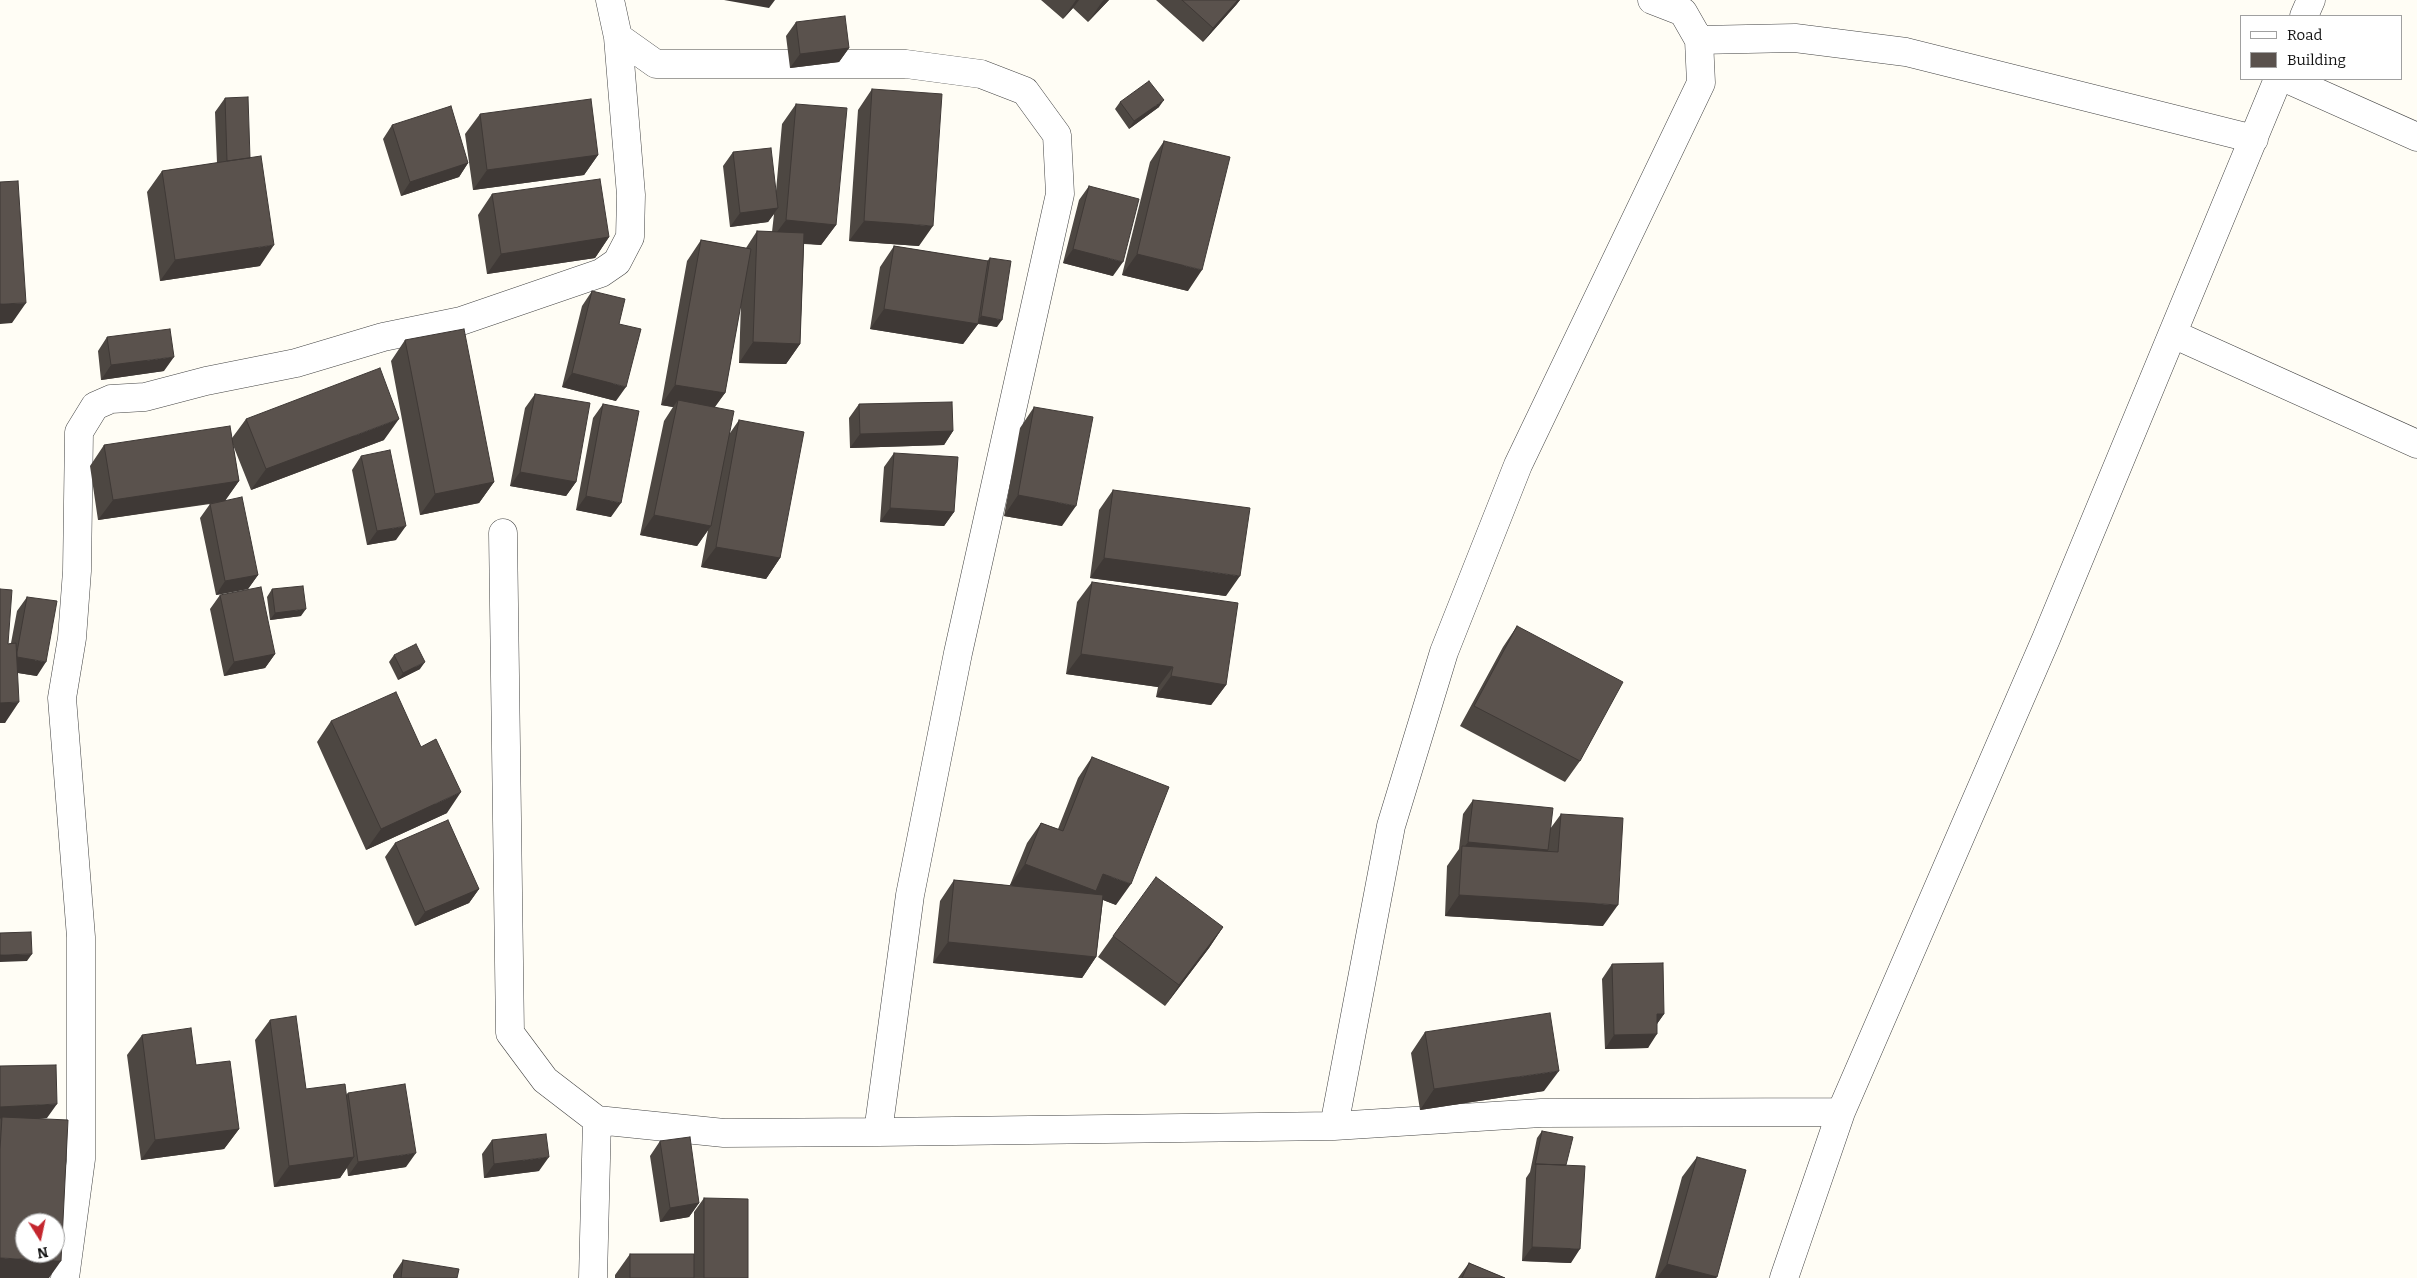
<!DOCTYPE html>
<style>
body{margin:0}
#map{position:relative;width:2417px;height:1278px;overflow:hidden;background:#fffdf5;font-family:Bitter,serif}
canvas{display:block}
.legend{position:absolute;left:2240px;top:15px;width:162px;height:65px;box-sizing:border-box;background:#fff;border:1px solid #a0a0a0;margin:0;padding:6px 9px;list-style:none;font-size:15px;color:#111}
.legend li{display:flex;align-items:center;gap:10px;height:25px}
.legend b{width:25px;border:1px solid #a0a0a0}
.north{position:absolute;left:15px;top:1213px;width:50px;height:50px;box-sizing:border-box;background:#fff;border:1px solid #a0a0a0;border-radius:50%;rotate:170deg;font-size:14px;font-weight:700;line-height:20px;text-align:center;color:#111}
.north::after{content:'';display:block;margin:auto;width:18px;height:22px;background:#c4262e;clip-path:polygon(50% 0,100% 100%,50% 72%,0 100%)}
</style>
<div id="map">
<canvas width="2417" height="1278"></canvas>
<ul class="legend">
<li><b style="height:6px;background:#fff"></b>Road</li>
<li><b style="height:14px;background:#5a524d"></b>Building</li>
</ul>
<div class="north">N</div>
</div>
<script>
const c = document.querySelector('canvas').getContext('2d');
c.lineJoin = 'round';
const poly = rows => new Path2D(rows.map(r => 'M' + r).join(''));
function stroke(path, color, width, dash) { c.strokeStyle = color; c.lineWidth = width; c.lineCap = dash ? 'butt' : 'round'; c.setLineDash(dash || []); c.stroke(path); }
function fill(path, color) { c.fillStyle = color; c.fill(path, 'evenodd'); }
const minor = poly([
 [610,0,618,37,656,64,906,64,981,74,1025,91,1057,135,1060,194,958,653,910,895,878,1132,1334,1126,1541,1113,1841,1112],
 [2304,16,2311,0],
 [1699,40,1795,38,1906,52,2254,139],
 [2287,79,2417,137],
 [2173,334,2417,444],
 [503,533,510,1033,545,1080,597,1120,724,1133,878,1132],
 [1334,1126,1391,826,1444,652,1518,465,1701,83,1699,40,1683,12,1652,0],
 [65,1278,81,1159,81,937,62,698,72,638,77,571,79,432,95,406,111,399,145,397,206,381,296,363,383,337,461,321,601,273,617,262,630,237,631,195,618,37],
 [593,1278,597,1120],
 [1784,1278,1841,1112,2046,639,2278,79]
]);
stroke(minor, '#444', 29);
stroke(minor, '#fff', 28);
fill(poly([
 [1041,0,1109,0,1088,22,1073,8,1063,19],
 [1156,0,1240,0,1236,5,1203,42],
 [796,22,849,48,839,62,790,68,786,36],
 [872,89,919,246,849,241,858,110],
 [225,98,250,158,260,266,160,281,147,192,162,171,217,163,215,112],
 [1120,102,1159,107,1129,129,1115,109],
 [796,104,836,225,821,245,804,244,800,344,786,364,739,363,741,303,725,393,714,407,730,433,739,420,780,558,766,579,701,567,708,530,697,546,640,535,664,421,673,407,661,405,687,261,701,240,746,248,757,231,772,232,774,214,768,222,730,227,723,166,733,152,776,191,782,124],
 [480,114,598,155,584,175,473,190,465,134],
 [392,125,468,163,459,177,401,196,383,139],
 [1164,141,1188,291,1122,275,1150,162],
 [1089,186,1113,276,1063,263,1079,200],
 [492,194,609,237,595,258,487,274,478,215],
 [894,246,987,261,990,258,997,327,978,324,963,344,870,329,880,267],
 [592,291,616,401,562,387,582,306],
 [107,337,164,371,101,380,98,351],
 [405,340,494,482,479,503,420,515,391,361],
 [535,394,576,482,566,496,510,486,525,408],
 [603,404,611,517,576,510,593,418],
 [859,404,953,431,944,445,850,448,849,418],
 [1034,407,1062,526,1004,516,1020,428],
 [246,419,384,440,251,490,233,445,239,481,225,500,258,575,248,589,216,595,200,518,210,504,98,520,90,466,104,445,232,438],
 [894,453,954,512,944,526,880,522,884,467],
 [361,456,396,540,367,545,352,470],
 [1113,490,1226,596,1090,578,1099,510],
 [1092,582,1226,685,1211,705,1156,697,1158,687,1066,674,1077,602],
 [0,589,8,644,11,643,17,611,27,597,37,676,18,673,5,723,0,723],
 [272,589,301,616,270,620,267,597],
 [220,595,275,654,265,668,224,676,210,609],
 [1517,626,1580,761,1565,782,1460,726,1503,647],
 [394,655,420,669,398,680,389,662],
 [331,721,447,813,366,850,317,742],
 [1092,757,1116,905,1103,900,1096,957,1082,978,933,963,940,901,954,880,1014,886,1010,885,1027,843,1041,823,1058,829,1078,778],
 [1473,800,1550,829,1561,814,1603,926,1445,916,1447,866,1459,849,1463,814],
 [395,843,479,889,469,903,415,926,385,857],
 [1223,927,1209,948,1165,1006,1098,957,1113,936],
 [1612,964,1664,1014,1657,1024,1648,1048,1605,1049,1602,979],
 [270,1020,306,1089,346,1095,348,1093,406,1167,348,1176,347,1168,340,1178,274,1187,255,1040],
 [1425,1032,1544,1091,1420,1110,1411,1053],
 [142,1035,196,1065,239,1129,224,1149,141,1160,127,1055],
 [0,1066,47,1118,39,1119,0,1278],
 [1542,1131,1566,1165,1571,1263,1522,1261,1526,1178,1530,1172,1537,1138],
 [492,1140,539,1171,484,1178,482,1154],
 [660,1141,699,1203,689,1217,660,1222,650,1156],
 [1697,1157,1716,1278,1655,1278,1682,1177],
 [704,1198,748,1278,615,1278,615,1275,630,1254,694,1254,694,1212],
 [403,1260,457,1278,393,1278,393,1275],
 [1469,1263,1505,1278,1458,1278]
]), '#4d4742');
fill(poly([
 [724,0,775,0,769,8],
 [1076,0,1079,0,1073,8,1063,19],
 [1104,0,1109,0,1088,22,1102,2],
 [1238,0,1240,0,1236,5,1203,42,1213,28],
 [849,48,839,62,790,68,800,54],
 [1164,100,1159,107,1129,129,1134,121],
 [598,155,584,175,473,190,487,170],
 [468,163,459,177,401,196,410,182],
 [778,208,768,222,730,227,740,213],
 [786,220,836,225,821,245,771,240],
 [864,221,933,226,919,246,849,241],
 [609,237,595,258,487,274,501,254],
 [274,245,260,266,160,281,175,260],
 [1073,249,1123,262,1113,276,1063,263],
 [1137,254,1202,270,1188,291,1122,275],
 [26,303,12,323,0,324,0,304],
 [884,309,978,324,963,344,870,329],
 [981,316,1002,320,997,327,976,323],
 [753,342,800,344,786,364,739,363],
 [174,357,164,371,101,380,111,365],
 [572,373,626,387,616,401,562,387],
 [675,385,725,393,710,414,678,400,673,407,661,405],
 [399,419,384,440,251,490,266,469],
 [953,431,944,445,850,448,860,434],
 [520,472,576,482,566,496,510,486],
 [239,481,225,501,98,520,113,500],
 [494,482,479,503,420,515,435,494],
 [1018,495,1076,506,1062,526,1004,516],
 [586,496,621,503,611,517,576,510],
 [890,508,954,512,944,526,880,522],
 [654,515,711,526,697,546,640,535],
 [406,526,396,540,367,545,377,531],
 [716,547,780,558,766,579,701,567],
 [1104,558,1240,576,1226,596,1090,578],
 [258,575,248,589,216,595,225,581],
 [306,609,301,616,270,620,275,613],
 [275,654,265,668,224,676,234,662],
 [1081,654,1173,667,1158,687,1066,674],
 [16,657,46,662,37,676,6,671],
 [425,662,420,669,398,680,403,673],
 [1171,676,1226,685,1211,705,1156,697],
 [19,702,5,723,0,723,0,703],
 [461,792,447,813,366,850,381,829],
 [1468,842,1548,850,1538,864,1461,852],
 [1025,864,1103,874,1131,884,1116,905,1093,896,1082,912,1010,885],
 [479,889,469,903,415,926,425,912],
 [1459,895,1618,905,1603,926,1445,916],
 [1223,927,1209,948,1165,1006,1179,985],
 [948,942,1096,957,1082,978,933,963],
 [32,954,27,961,0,962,0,955],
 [1657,1014,1664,1014,1654,1028],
 [1657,1034,1648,1048,1605,1049,1614,1035],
 [1559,1071,1544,1091,1420,1110,1434,1089],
 [57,1104,47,1118,1,1120,2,1117,0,1119,0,1107],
 [239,1129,224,1149,141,1160,155,1140],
 [416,1153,406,1167,348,1176,358,1162],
 [354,1157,340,1178,274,1187,289,1166],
 [549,1157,539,1171,484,1178,494,1164],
 [699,1203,689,1217,660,1222,670,1208],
 [1532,1247,1580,1249,1571,1263,1522,1261],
 [0,1258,61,1261,49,1278,0,1278],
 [1667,1264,1717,1277,1716,1278,1657,1278]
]), '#3f3936');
const building = poly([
 [1182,0,1238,0,1213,28,1182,0],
 [845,16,849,48,800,54,796,22,845,16],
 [1149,81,1164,100,1134,121,1120,102,1149,81],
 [872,89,942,94,933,226,864,221,872,89],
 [248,97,250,158,227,161,225,98,248,97],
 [591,99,598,155,487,170,480,114,591,99],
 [796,104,847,108,836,225,786,220,796,104],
 [451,106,468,163,410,182,392,125,451,106],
 [1164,141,1230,157,1202,270,1137,254,1164,141],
 [771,148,778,208,740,213,733,152,771,148],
 [261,156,274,245,175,260,162,171,261,156],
 [600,179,609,237,501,254,492,194,600,179],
 [18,181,26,303,0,304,0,182,18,181],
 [1089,186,1139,199,1123,262,1073,249,1089,186],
 [757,231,804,233,800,344,753,342,757,231],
 [701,240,751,249,725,393,675,385,701,240],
 [894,246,988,261,978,324,884,309,894,246],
 [990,258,1011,261,1002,320,981,316,990,258],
 [592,291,625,299,619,324,641,329,626,387,572,373,592,291],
 [170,329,174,357,111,365,107,337,170,329],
 [464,329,494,482,435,494,405,340,464,329],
 [380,368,399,419,266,469,246,419,380,368],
 [535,394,590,403,576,482,520,472,535,394],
 [678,400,734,411,711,526,654,515,678,400],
 [952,402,953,431,860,434,859,404,952,402],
 [603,404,639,411,621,503,586,496,603,404],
 [1034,407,1093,417,1076,506,1018,495,1034,407],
 [739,420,804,432,780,558,716,547,739,420],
 [230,426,239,481,113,500,104,445,230,426],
 [390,450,406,526,377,531,361,456,390,450],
 [894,453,958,457,954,512,890,508,894,453],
 [1113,490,1250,508,1240,576,1104,558,1113,490],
 [242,497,258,575,225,581,210,504,242,497],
 [1092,582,1238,603,1226,685,1171,676,1173,667,1081,654,1092,582],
 [303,586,306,609,275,613,272,589,303,586],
 [261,587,275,654,234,662,220,595,261,587],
 [0,589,12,590,8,644,16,643,19,702,0,703,0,589],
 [27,597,57,601,46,662,17,657,17,652,27,597],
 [1517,626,1623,682,1580,761,1474,706,1517,626],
 [416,644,425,662,403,673,394,655,416,644],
 [396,692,421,747,436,739,461,792,381,829,331,721,396,692],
 [1092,757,1169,787,1131,884,1103,874,1096,891,1025,864,1041,823,1063,831,1092,757],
 [1473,800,1553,808,1548,850,1468,842,1473,800],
 [1561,814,1623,818,1618,905,1459,895,1462,846,1558,852,1561,814],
 [448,820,479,889,425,912,395,843,448,820],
 [1156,877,1223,927,1179,985,1113,936,1156,877],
 [954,880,1103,895,1096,957,948,942,954,880],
 [31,932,32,954,0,955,0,933,31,932],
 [1663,963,1664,1014,1657,1014,1657,1034,1614,1035,1612,964,1663,963],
 [1550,1013,1559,1071,1434,1089,1425,1032,1550,1013],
 [296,1016,306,1089,345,1084,354,1157,289,1166,270,1020,296,1016],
 [191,1028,196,1065,230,1061,239,1129,155,1140,142,1035,191,1028],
 [56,1065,57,1104,0,1107,0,1066,56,1065],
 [405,1084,416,1153,358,1162,348,1093,405,1084],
 [2,1117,68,1120,61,1261,0,1258,0,1149,2,1117],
 [25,1223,55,1223,55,1253,25,1253,25,1223],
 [1542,1131,1573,1137,1566,1165,1536,1164,1535,1165,1542,1131],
 [546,1134,549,1157,494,1164,492,1140,546,1134],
 [690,1137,699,1203,670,1208,660,1141,690,1137],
 [1697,1157,1746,1170,1717,1277,1667,1264,1697,1157],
 [1536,1164,1585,1166,1580,1249,1532,1247,1536,1164],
 [704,1198,748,1199,748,1278,704,1278,704,1198],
 [630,1254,694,1254,694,1278,630,1278,630,1254],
 [403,1260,459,1269,457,1278,401,1278,403,1260],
 [1469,1263,1505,1278,1462,1278,1469,1263]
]);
fill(building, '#5a524d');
stroke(building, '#3f3936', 1);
</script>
